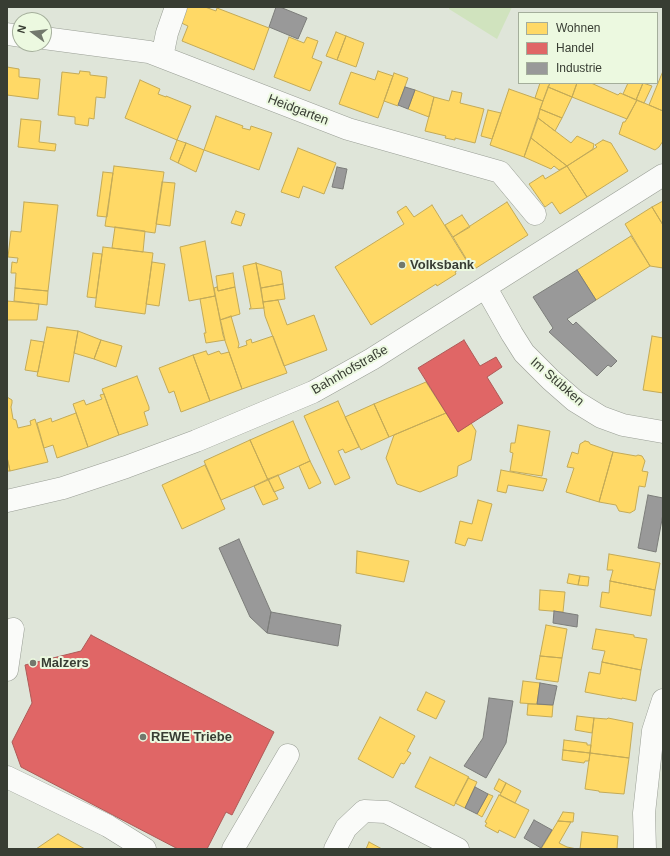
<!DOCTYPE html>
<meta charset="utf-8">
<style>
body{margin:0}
#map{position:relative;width:670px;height:856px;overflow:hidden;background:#dfe5d9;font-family:Arial,sans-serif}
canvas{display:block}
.frame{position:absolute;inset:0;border:8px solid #383d33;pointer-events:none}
.legend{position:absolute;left:518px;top:12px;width:140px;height:72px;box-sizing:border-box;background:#ecf9e0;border:1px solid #a4ae9b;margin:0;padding:5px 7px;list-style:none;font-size:12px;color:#383d33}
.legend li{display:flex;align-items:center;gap:8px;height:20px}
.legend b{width:20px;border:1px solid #a4ae9b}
.north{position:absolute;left:12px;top:12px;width:40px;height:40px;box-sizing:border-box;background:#ecf9e0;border:1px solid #a4ae9b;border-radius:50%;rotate:285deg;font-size:11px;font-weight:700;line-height:16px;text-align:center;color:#383d33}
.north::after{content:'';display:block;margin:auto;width:14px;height:18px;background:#72786d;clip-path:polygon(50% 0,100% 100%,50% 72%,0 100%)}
</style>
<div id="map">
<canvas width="670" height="856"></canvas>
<div class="frame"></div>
<ul class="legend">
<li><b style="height:11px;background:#ffd966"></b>Wohnen</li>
<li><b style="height:11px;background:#e06666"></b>Handel</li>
<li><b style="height:11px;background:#999"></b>Industrie</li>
</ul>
<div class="north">N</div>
</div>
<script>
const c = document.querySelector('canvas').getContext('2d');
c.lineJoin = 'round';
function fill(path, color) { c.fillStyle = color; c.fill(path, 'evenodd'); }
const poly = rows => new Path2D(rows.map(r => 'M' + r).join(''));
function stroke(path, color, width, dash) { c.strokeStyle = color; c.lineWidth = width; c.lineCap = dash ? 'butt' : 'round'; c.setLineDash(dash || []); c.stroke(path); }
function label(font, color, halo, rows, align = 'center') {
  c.font = font + ' Arial,sans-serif'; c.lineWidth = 4; c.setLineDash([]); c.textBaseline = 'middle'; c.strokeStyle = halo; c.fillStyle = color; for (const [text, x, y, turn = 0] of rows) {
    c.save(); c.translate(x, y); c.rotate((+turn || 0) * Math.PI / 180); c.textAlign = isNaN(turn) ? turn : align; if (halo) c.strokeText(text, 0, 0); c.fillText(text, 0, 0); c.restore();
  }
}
fill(poly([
 [449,7,512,7,497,39,449,9]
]), '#d0e3be');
const homes = poly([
 [183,7,205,7,216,11,217,8,269,28,254,70,182,41,188,26,177,21,183,7],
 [336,32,346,36,337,60,326,56,336,32],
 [346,36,364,43,356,67,337,60,346,36],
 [289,37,304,43,307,37,318,41,312,58,322,62,310,91,274,77,289,37],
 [7,67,19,69,19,77,40,79,38,99,7,95,7,67],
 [80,71,90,72,90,75,107,77,105,98,96,97,94,119,89,118,88,126,75,124,75,117,58,115,62,72,79,74,80,71],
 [378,71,393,76,378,118,339,104,351,72,375,80,378,71],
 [663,71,663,111,649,105,663,71],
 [394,73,408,78,398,106,384,101,394,73],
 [140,80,160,89,158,94,166,97,166,96,191,106,177,140,125,118,140,80],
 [540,83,550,83,543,101,535,98,540,83],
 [550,83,577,83,572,97,548,87,550,83],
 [577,83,591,83,618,95,620,93,637,100,627,119,572,97,577,83],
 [628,83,643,83,636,100,623,94,628,83],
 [643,83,652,86,644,103,636,100,643,83],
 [548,87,572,97,562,118,540,109,548,87],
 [509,89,543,101,524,157,490,145,509,89],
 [415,90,434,97,429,117,408,109,415,90],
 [452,91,462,93,460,103,484,109,475,143,455,138,455,140,445,138,446,136,425,131,434,97,449,101,452,91],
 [637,100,663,111,663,141,659,147,655,150,619,134,623,122,625,122,637,100],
 [540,109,562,118,555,131,538,118,540,109],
 [488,110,501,113,492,139,481,136,488,110],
 [216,116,243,126,242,128,250,130,251,126,272,133,259,170,204,150,216,116],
 [538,118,571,143,577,136,594,144,593,149,567,166,531,138,538,118],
 [21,119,41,121,39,142,56,144,55,151,18,147,21,119],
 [531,138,567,166,559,170,554,166,551,169,524,157,531,138],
 [177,140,186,143,178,163,170,159,177,140],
 [603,140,611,143,628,171,587,197,567,166,597,147,595,145,603,140],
 [186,143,204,150,196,172,178,163,186,143],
 [298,148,336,163,324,194,303,186,299,198,281,192,298,148],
 [114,166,164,172,155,233,105,226,114,166],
 [567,166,587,197,560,214,552,202,545,207,529,184,543,175,545,179,567,166],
 [103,172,113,173,107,217,97,216,103,172],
 [162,182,175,183,170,226,156,224,162,182],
 [663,201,663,225,652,207,663,201],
 [24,202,58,205,48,291,15,288,16,273,11,273,12,262,17,263,18,258,8,257,11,231,21,232,24,202],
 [507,202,528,235,473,270,453,237,507,202],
 [432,205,468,263,455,272,456,274,437,286,436,284,371,325,335,267,404,224,397,212,406,206,414,217,432,205],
 [652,207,663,225,663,268,650,266,625,224,652,207],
 [236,211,245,214,241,226,231,223,236,211],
 [462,215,470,227,453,237,445,225,462,215],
 [115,227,145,231,143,252,112,248,115,227],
 [631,236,650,266,596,300,577,270,631,236],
 [205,241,215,296,189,301,180,247,205,241],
 [103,247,153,253,145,314,95,307,103,247],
 [93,253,102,254,96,298,87,297,93,253],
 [152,262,165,264,159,306,146,304,152,262],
 [256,263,264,308,249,309,251,308,243,266,256,263],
 [256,263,281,271,283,284,261,288,256,263],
 [233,273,235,287,218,291,216,276,233,273],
 [283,284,285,299,263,302,261,288,283,284],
 [217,287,218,291,235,287,240,314,220,320,214,288,217,287],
 [15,288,48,291,47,305,14,301,15,288],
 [215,296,225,340,206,343,204,333,206,333,200,299,215,296],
 [278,300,287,325,314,315,327,350,284,366,265,316,263,302,278,300],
 [7,301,39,304,37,320,7,320,7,301],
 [231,316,239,344,238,348,247,345,246,341,251,339,252,343,273,336,287,373,242,389,223,335,220,320,231,316],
 [47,327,78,331,69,382,37,376,47,327],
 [78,331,101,340,94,359,74,353,78,331],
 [652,336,663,338,663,393,643,390,652,336],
 [31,340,44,342,38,372,25,370,31,340],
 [101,340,122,346,116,367,94,359,101,340],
 [206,351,208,355,219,351,221,354,229,352,242,389,210,401,193,355,206,351],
 [193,355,210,401,181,412,174,391,169,393,159,368,193,355],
 [137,376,149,407,149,410,144,412,148,425,119,435,102,389,137,376],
 [426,382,446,413,389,437,374,404,426,382],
 [104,394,119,435,88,447,73,404,84,400,86,405,102,399,100,395,104,394],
 [7,397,12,400,12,403,11,407,13,419,16,420,18,428,31,425,30,421,35,419,48,462,10,471,7,457,7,397],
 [338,401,359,447,345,453,343,449,338,451,350,478,335,485,304,416,338,401],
 [374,404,389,437,361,450,345,417,374,404],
 [76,413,88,447,57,458,53,445,44,448,37,423,51,418,52,422,76,413],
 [446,413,458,432,471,423,476,431,471,460,458,466,457,476,420,492,397,484,386,458,394,435,446,413],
 [293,421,310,461,268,480,250,440,293,421],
 [518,425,550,431,542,476,510,471,513,453,510,452,511,443,515,443,518,425],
 [250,440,268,480,221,500,204,461,250,440],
 [585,441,589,442,590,444,613,452,599,502,566,492,574,468,567,467,572,452,578,454,580,444,585,441],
 [613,452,636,456,638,455,642,456,645,461,642,471,648,472,645,487,639,486,635,510,630,513,619,511,616,505,599,502,613,452],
 [7,457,10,471,7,471,7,457],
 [310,461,321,483,309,489,299,466,310,461],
 [205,465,225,509,182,529,162,485,205,465],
 [501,470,547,479,543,491,508,485,506,493,497,491,501,470],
 [278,475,284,488,274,492,268,479,278,475],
 [268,479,278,499,263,505,254,486,268,479],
 [478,500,492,504,482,541,468,538,465,546,455,543,460,521,472,524,478,500],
 [357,551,409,561,404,582,356,573,357,551],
 [609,554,660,563,655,590,610,581,613,570,607,570,609,554],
 [569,574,580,576,578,585,567,583,569,574],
 [580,576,589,577,588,586,578,585,580,576],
 [610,581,655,590,651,616,600,607,602,592,609,593,610,581],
 [540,590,565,592,563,612,539,610,540,590],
 [546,625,567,629,562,658,540,656,546,625],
 [596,629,634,635,634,637,647,639,641,670,602,662,605,651,592,649,596,629],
 [540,656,562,658,558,682,536,679,540,656],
 [602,662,641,670,636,701,622,698,622,699,585,692,589,672,600,674,602,662],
 [523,681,540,683,537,704,520,703,523,681],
 [426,692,445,701,436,719,417,710,426,692],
 [528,704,553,705,552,717,527,715,528,704],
 [577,716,594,718,592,733,575,730,577,716],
 [380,717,415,736,407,751,411,753,404,764,401,763,393,778,358,759,380,717],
 [594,718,607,719,608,718,633,723,629,758,590,753,594,718],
 [564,740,587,743,587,745,591,745,590,753,563,750,564,740],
 [563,750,590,753,589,761,585,761,584,763,562,760,563,750],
 [590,753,629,758,624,794,599,792,599,791,585,789,590,753],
 [430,757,469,777,454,806,415,787,430,757],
 [468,778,477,782,465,808,455,803,468,778],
 [499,779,506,783,501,793,494,789,499,779],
 [506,783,521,791,515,803,500,795,506,783],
 [488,794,493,796,482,817,477,814,488,794],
 [499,795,529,810,515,838,499,830,498,833,485,826,487,823,485,822,499,795],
 [563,812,574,813,573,822,558,821,563,812],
 [558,821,571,822,559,843,567,847,577,849,541,849,558,821],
 [582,832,618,836,617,849,580,849,582,832],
 [58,834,85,849,36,849,58,834],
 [369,842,382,849,366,849,369,842]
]);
fill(homes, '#ffd966');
stroke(homes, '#c3aa57', 1);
const shops = poly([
 [464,340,480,366,496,357,502,367,487,377,503,403,458,432,418,368,464,340],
 [91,635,274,732,232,815,226,812,207,849,178,849,21,767,12,742,32,703,25,665,81,651,91,635]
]);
fill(shops, '#e06666');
stroke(shops, '#ae5a57', 1);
const industry = poly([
 [276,7,280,7,307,18,298,39,269,27,276,7],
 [405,87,415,90,408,109,398,105,405,87],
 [337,167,347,169,343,189,332,187,337,167],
 [577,270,596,300,567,319,573,325,576,322,617,361,611,367,608,365,597,376,549,332,553,328,533,297,577,270],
 [648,495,663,498,663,514,656,552,638,548,648,495],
 [239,539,271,612,267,633,250,617,219,548,239,539],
 [554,611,578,615,577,627,553,623,554,611],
 [271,612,341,625,338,646,267,633,271,612],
 [540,683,557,686,553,705,537,704,540,683],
 [489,698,513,701,506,743,486,778,464,766,483,738,489,698],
 [475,787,488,794,477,814,465,808,475,787],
 [534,820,552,830,541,848,524,838,534,820]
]);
fill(industry, '#999');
stroke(industry, '#7c7d7a', 1);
const minor = poly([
 [7,34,20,36],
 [44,38,149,52,348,129,500,172,535,214],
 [162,57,167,33,176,7],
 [486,288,512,334,524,353,551,380,575,401,601,417,623,425,663,432],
 [7,501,63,488,126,467,196,441,313,392,372,359,663,175],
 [7,670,13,629],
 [7,777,108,826,145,849],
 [233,849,288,755],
 [335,849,346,828,364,811,386,812,458,849],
 [645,849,644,813,653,731,663,700]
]);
stroke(minor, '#999e95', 23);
stroke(minor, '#fafbf9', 22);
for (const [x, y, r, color] of [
 [402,265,4,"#72786d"],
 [33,663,4,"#72786d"],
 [143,737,4,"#72786d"]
]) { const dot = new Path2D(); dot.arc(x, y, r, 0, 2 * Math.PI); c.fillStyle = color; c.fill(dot); stroke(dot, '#ecf9e0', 1.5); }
label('13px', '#383d33', '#ecf9e0', [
 ["Heidgarten",298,110,21],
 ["Bahnhofstraße",350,370,-30],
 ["Im Stübken",557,382,41]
]);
label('bold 13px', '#383d33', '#ecf9e0', [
 ["Volksbank",410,265],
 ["Malzers",41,663],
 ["REWE Triebe",151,737]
], 'left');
</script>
